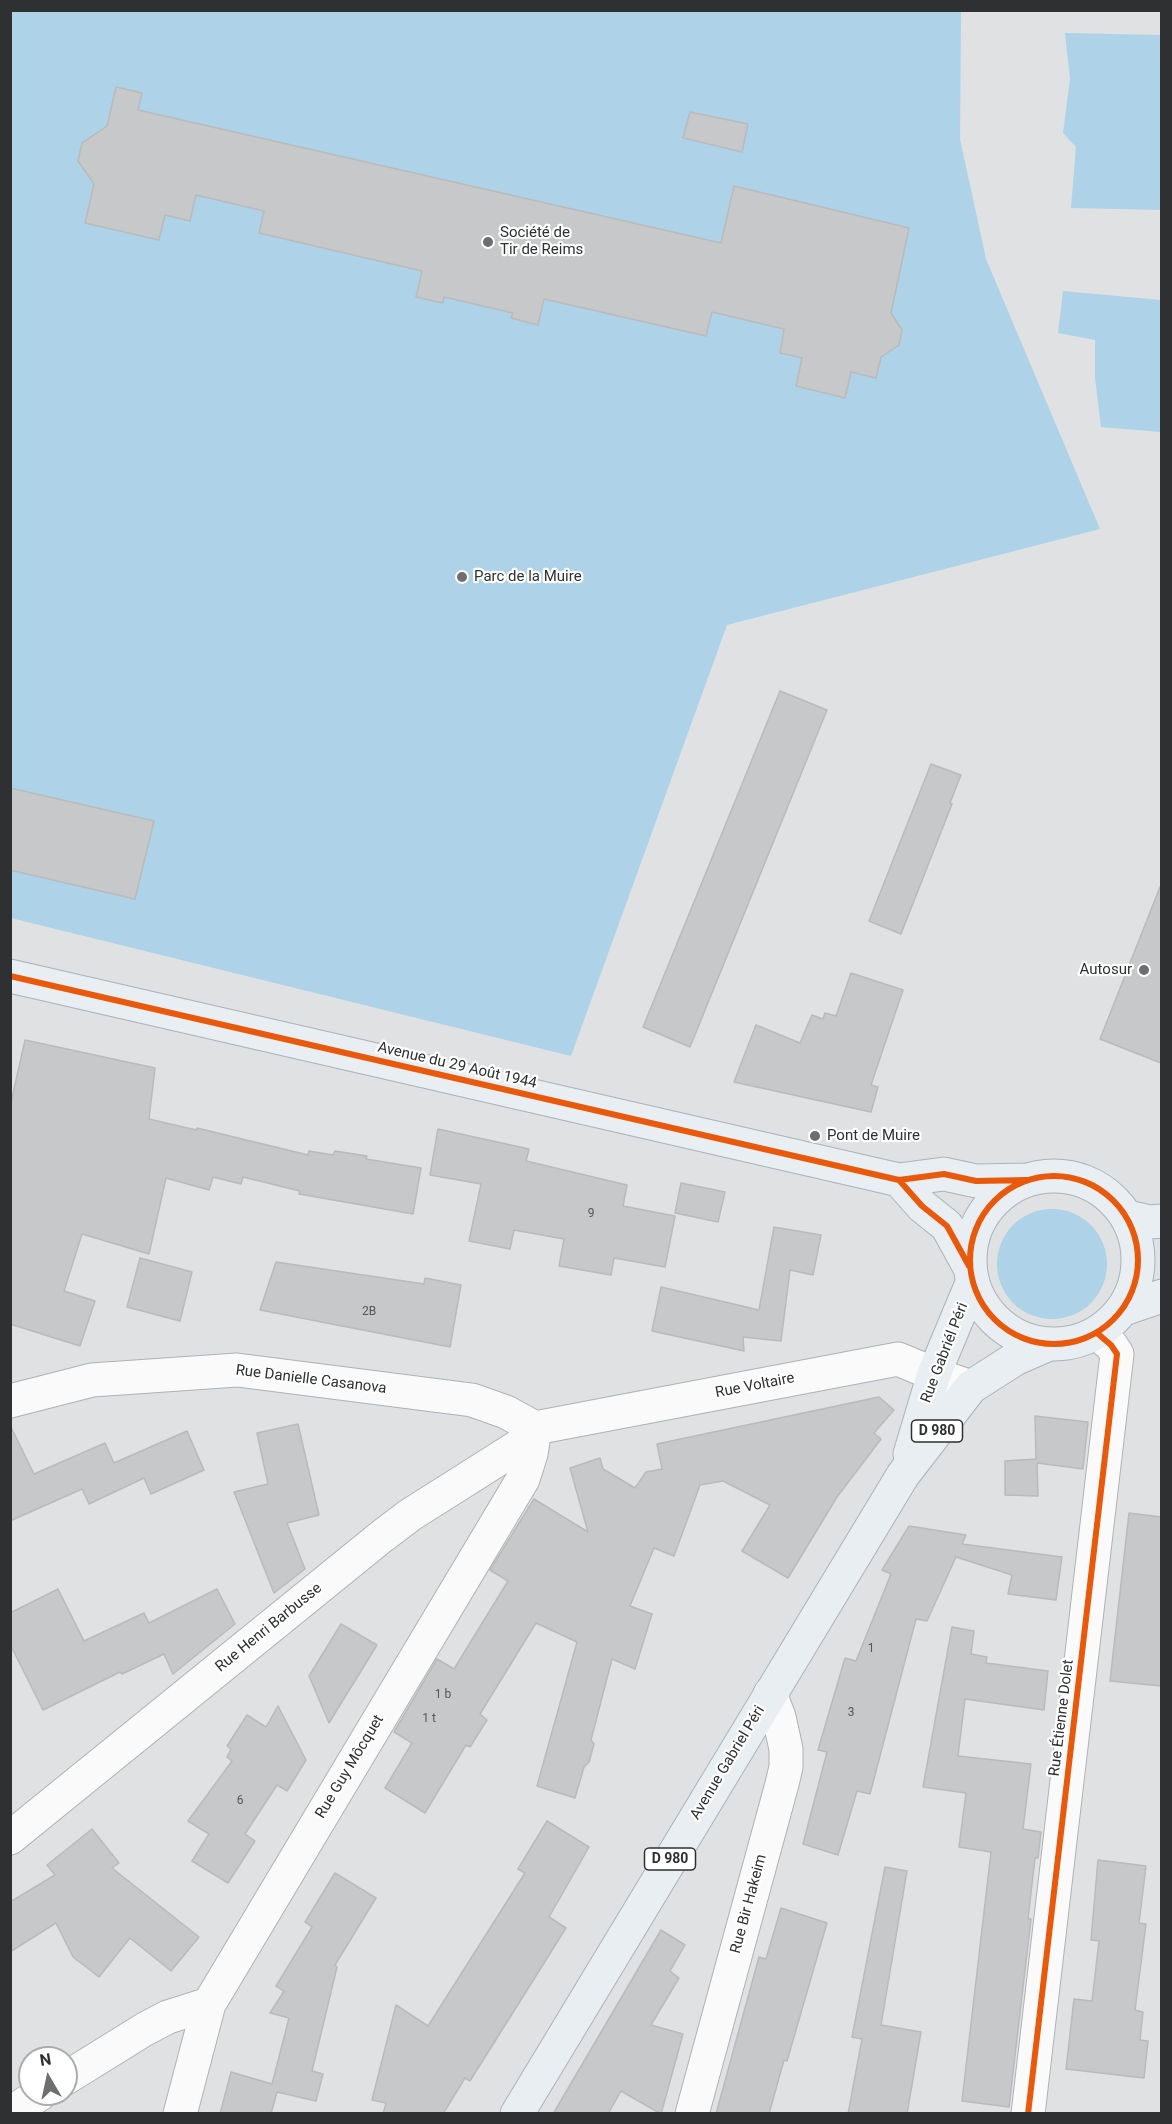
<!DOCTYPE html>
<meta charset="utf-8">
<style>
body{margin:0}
#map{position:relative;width:1172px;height:2124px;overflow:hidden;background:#dfe1e3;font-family:Roboto,sans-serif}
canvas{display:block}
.frame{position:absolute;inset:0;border:12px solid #2e3031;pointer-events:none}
.north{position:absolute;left:18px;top:2046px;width:60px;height:60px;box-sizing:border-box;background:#fff;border:2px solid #abacad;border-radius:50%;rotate:351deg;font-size:16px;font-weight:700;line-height:24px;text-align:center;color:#2e3031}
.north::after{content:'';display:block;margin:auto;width:21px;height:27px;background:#6c6e6f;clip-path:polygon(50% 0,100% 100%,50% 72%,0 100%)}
</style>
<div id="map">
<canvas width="1172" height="2124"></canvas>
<div class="frame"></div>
<div class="north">N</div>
</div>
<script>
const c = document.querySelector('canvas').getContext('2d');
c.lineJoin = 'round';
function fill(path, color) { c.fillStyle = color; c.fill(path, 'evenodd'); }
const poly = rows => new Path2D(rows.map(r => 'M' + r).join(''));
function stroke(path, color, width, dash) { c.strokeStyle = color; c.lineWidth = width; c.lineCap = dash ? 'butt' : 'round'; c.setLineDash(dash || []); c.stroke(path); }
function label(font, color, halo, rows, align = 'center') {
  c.font = font + ' Roboto,sans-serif'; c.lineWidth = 4.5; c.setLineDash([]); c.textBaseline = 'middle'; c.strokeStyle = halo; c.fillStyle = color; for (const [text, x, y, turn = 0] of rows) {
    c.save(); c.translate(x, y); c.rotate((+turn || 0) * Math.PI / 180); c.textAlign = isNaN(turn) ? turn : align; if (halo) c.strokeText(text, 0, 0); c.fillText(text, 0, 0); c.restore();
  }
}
fill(poly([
 [11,11,961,11,960,139,986,259,1100,529,727,625,571,1056,11,918],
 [1065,33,1161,35,1161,210,1071,208,1076,147,1063,133,1070,79],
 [1063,291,1161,300,1161,432,1101,427,1095,378,1095,340,1058,333],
 '997 1264a55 55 0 1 1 110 0a55 55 0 1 1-110 0Z'
]), '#aed2e7');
const building = poly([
 [116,87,142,93,138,110,721,243,734,186,909,228,891,313,902,330,899,345,881,357,876,378,851,372,845,398,796,386,802,358,780,353,784,329,712,312,706,336,544,299,538,325,511,318,513,313,444,297,443,303,416,297,422,271,259,233,264,211,196,195,190,221,165,215,159,240,85,223,94,184,78,161,82,143,107,126,116,87],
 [690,112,748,124,742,152,683,138,690,112],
 [780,691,827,710,690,1047,643,1027,780,691],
 [931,764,961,775,950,803,952,804,901,934,869,921,931,764],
 [10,788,154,821,135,899,10,870,10,788],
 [1160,887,1161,887,1161,1063,1100,1039,1160,887],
 [851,973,903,990,871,1085,878,1087,871,1112,734,1082,756,1025,800,1043,812,1015,823,1019,825,1013,836,1016,851,973],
 [25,1040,155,1068,149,1119,196,1130,197,1128,308,1155,309,1151,333,1155,335,1151,367,1156,366,1159,421,1168,413,1214,299,1194,300,1191,243,1177,241,1184,213,1177,209,1190,166,1178,149,1254,82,1234,64,1291,95,1301,80,1346,10,1324,10,1107,25,1040],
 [438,1129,529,1149,526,1161,627,1185,623,1206,675,1216,665,1267,614,1258,611,1275,559,1266,564,1239,514,1230,510,1249,469,1241,481,1184,430,1175,438,1129],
 [681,1183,725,1192,718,1222,675,1213,681,1183],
 [774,1227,821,1235,813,1275,790,1270,781,1341,743,1337,744,1351,652,1331,661,1287,759,1310,774,1227],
 [140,1258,192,1272,180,1321,127,1307,140,1258],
 [276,1262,424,1284,425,1278,461,1285,450,1347,260,1310,276,1262],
 [879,1397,894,1410,874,1433,881,1439,837,1497,788,1578,742,1551,770,1505,723,1481,700,1485,674,1556,654,1548,630,1606,652,1614,635,1669,612,1659,591,1740,594,1744,589,1762,584,1767,575,1798,537,1786,577,1642,536,1623,480,1714,487,1720,470,1747,466,1745,425,1813,385,1788,412,1743,394,1732,437,1659,454,1669,508,1581,490,1570,534,1499,588,1532,570,1468,600,1458,603,1469,635,1488,646,1472,662,1469,657,1444,879,1397],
 [1035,1416,1088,1422,1083,1469,1037,1463,1038,1496,1005,1495,1005,1461,1036,1459,1035,1416],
 [298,1424,319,1515,287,1523,305,1569,274,1593,234,1492,268,1484,257,1433,298,1424],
 [10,1425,34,1474,105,1443,114,1463,187,1431,204,1470,151,1494,144,1478,89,1504,82,1489,10,1521,10,1425],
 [1129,1513,1161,1517,1161,1686,1110,1681,1129,1513],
 [909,1526,966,1535,962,1544,1062,1557,1056,1600,1008,1594,1012,1575,956,1557,927,1621,916,1619,870,1794,857,1791,838,1855,803,1844,827,1752,818,1750,845,1658,856,1661,891,1574,882,1570,909,1526],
 [58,1589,84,1641,144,1613,149,1623,217,1589,235,1624,173,1674,164,1654,122,1674,120,1672,43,1710,10,1644,10,1613,58,1589],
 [341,1624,377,1645,329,1723,309,1676,341,1624],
 [952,1627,974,1631,971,1654,987,1657,986,1663,1048,1671,1044,1710,965,1699,958,1756,1031,1764,1023,1829,1041,1832,1038,1858,1035,1858,1028,1919,1031,1919,1009,2107,962,2101,991,1852,959,1847,966,1793,923,1787,952,1627],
 [278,1706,306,1760,287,1791,277,1785,245,1834,255,1841,228,1883,192,1861,209,1834,188,1821,232,1761,227,1757,231,1749,227,1746,247,1715,266,1727,278,1706],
 [547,1821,589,1847,549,1917,566,1928,470,2081,465,2078,443,2114,383,2114,386,2103,372,2100,396,2005,428,2026,525,1873,518,1869,547,1821],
 [92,1829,119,1863,112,1868,199,1937,171,1971,130,1938,99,1977,73,1957,56,1923,10,1952,10,1902,55,1875,47,1865,92,1829],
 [1098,1860,1146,1866,1139,1923,1146,1924,1135,2010,1143,2012,1140,2040,1148,2041,1144,2078,1066,2069,1074,1999,1092,2001,1099,1941,1091,1940,1098,1860],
 [885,1867,907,1871,881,2025,921,2032,907,2114,848,2114,862,2039,852,2037,885,1867],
 [335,1873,376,1898,335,1965,337,1967,312,2071,323,2074,316,2101,277,2092,271,2114,220,2114,231,2072,272,2084,289,2018,270,2013,284,1991,276,1986,312,1927,305,1922,335,1873],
 [781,1908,827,1923,787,2061,784,2060,769,2114,716,2114,759,1957,766,1959,781,1908],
 [661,1930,685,1945,670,1971,679,1978,651,2025,683,2034,661,2114,621,2091,608,2114,553,2114,661,1930]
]);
fill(building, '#c6c8c9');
stroke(building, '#b9babc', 1.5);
const minor = poly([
 [10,1401,92,1380,237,1370,472,1400,506,1412,535,1428],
 [535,1428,898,1359,934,1374,971,1387],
 [10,1838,381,1537,410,1515,519,1446,535,1428],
 [66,2078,145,2029,168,2017,209,2004],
 [10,2113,40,2094],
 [180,2114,209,2004,523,1479,531,1454,535,1428],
 [692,2114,782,1784,786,1767,786,1749,779,1717,770,1694],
 [1028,2114,1117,1354,1111,1345,1097,1333]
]);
const major = poly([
 [10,976,899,1180,944,1174,976,1181,1027,1180],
 '970 1260a84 84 0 1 1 168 0a84 84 0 1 1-168 0Z',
 [899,1180,922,1206,947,1226,969,1266],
 [1128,1217,1150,1222,1162,1221],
 [1124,1309,1162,1296],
 [910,1454,934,1374,972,1283],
 [517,2114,903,1475,971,1387,1015,1359,1047,1345]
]);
stroke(minor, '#afb1b2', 35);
stroke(major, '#a9b3ba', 35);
stroke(minor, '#fafafb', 33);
stroke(major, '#e8eef1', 33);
stroke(poly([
 [10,976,899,1180,944,1174,976,1181,1027,1180],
 '970 1260a84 84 0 1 1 168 0a84 84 0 1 1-168 0Z',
 [899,1180,922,1206,947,1226,969,1266],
 [1028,2114,1117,1354,1111,1345,1097,1333]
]), '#e8590c', 6);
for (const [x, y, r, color] of [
 [488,242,6,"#6c6e6f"],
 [462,577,6,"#6c6e6f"],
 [1144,970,6,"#6c6e6f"],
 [815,1136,6,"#6c6e6f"]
]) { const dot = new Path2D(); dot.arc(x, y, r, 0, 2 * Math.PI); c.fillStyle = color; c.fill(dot); stroke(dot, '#fff', 2); }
label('12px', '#545657', null, [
 ["9",591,1214],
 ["2B",369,1312],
 ["1",871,1649],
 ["1 b",443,1695],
 ["3",851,1713],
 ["1 t",429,1719],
 ["6",240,1801]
]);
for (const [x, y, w] of [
 [937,1431,51],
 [670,1859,51]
]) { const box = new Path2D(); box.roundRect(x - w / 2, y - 11, w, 22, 4.5); c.fillStyle = '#fff'; c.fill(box); stroke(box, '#2e3031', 1.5); }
label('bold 14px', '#2e3031', null, [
 ["D 980",937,1431],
 ["D 980",670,1859]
]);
label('15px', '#2e3031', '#fff', [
 ["Société de",500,233],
 ["Tir de Reims",500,250],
 ["Parc de la Muire",474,577],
 ["Autosur",1132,970,"right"],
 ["Pont de Muire",827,1136]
], 'left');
label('15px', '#2e3031', '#fff', [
 ["Avenue du 29 Août 1944",457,1066,13],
 ["Rue Gabriél Péri",945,1353,-69],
 ["Rue Danielle Casanova",311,1380,7],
 ["Rue Voltaire",755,1386,-11],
 ["Rue Henri Barbusse",269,1628,-39],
 ["Rue Étienne Dolet",1062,1718,-83],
 ["Avenue Gabriel Péri",728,1763,-59],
 ["Rue Guy Môcquet",350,1767,-59],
 ["Rue Bir Hakeim",749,1904,-75]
]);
</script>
